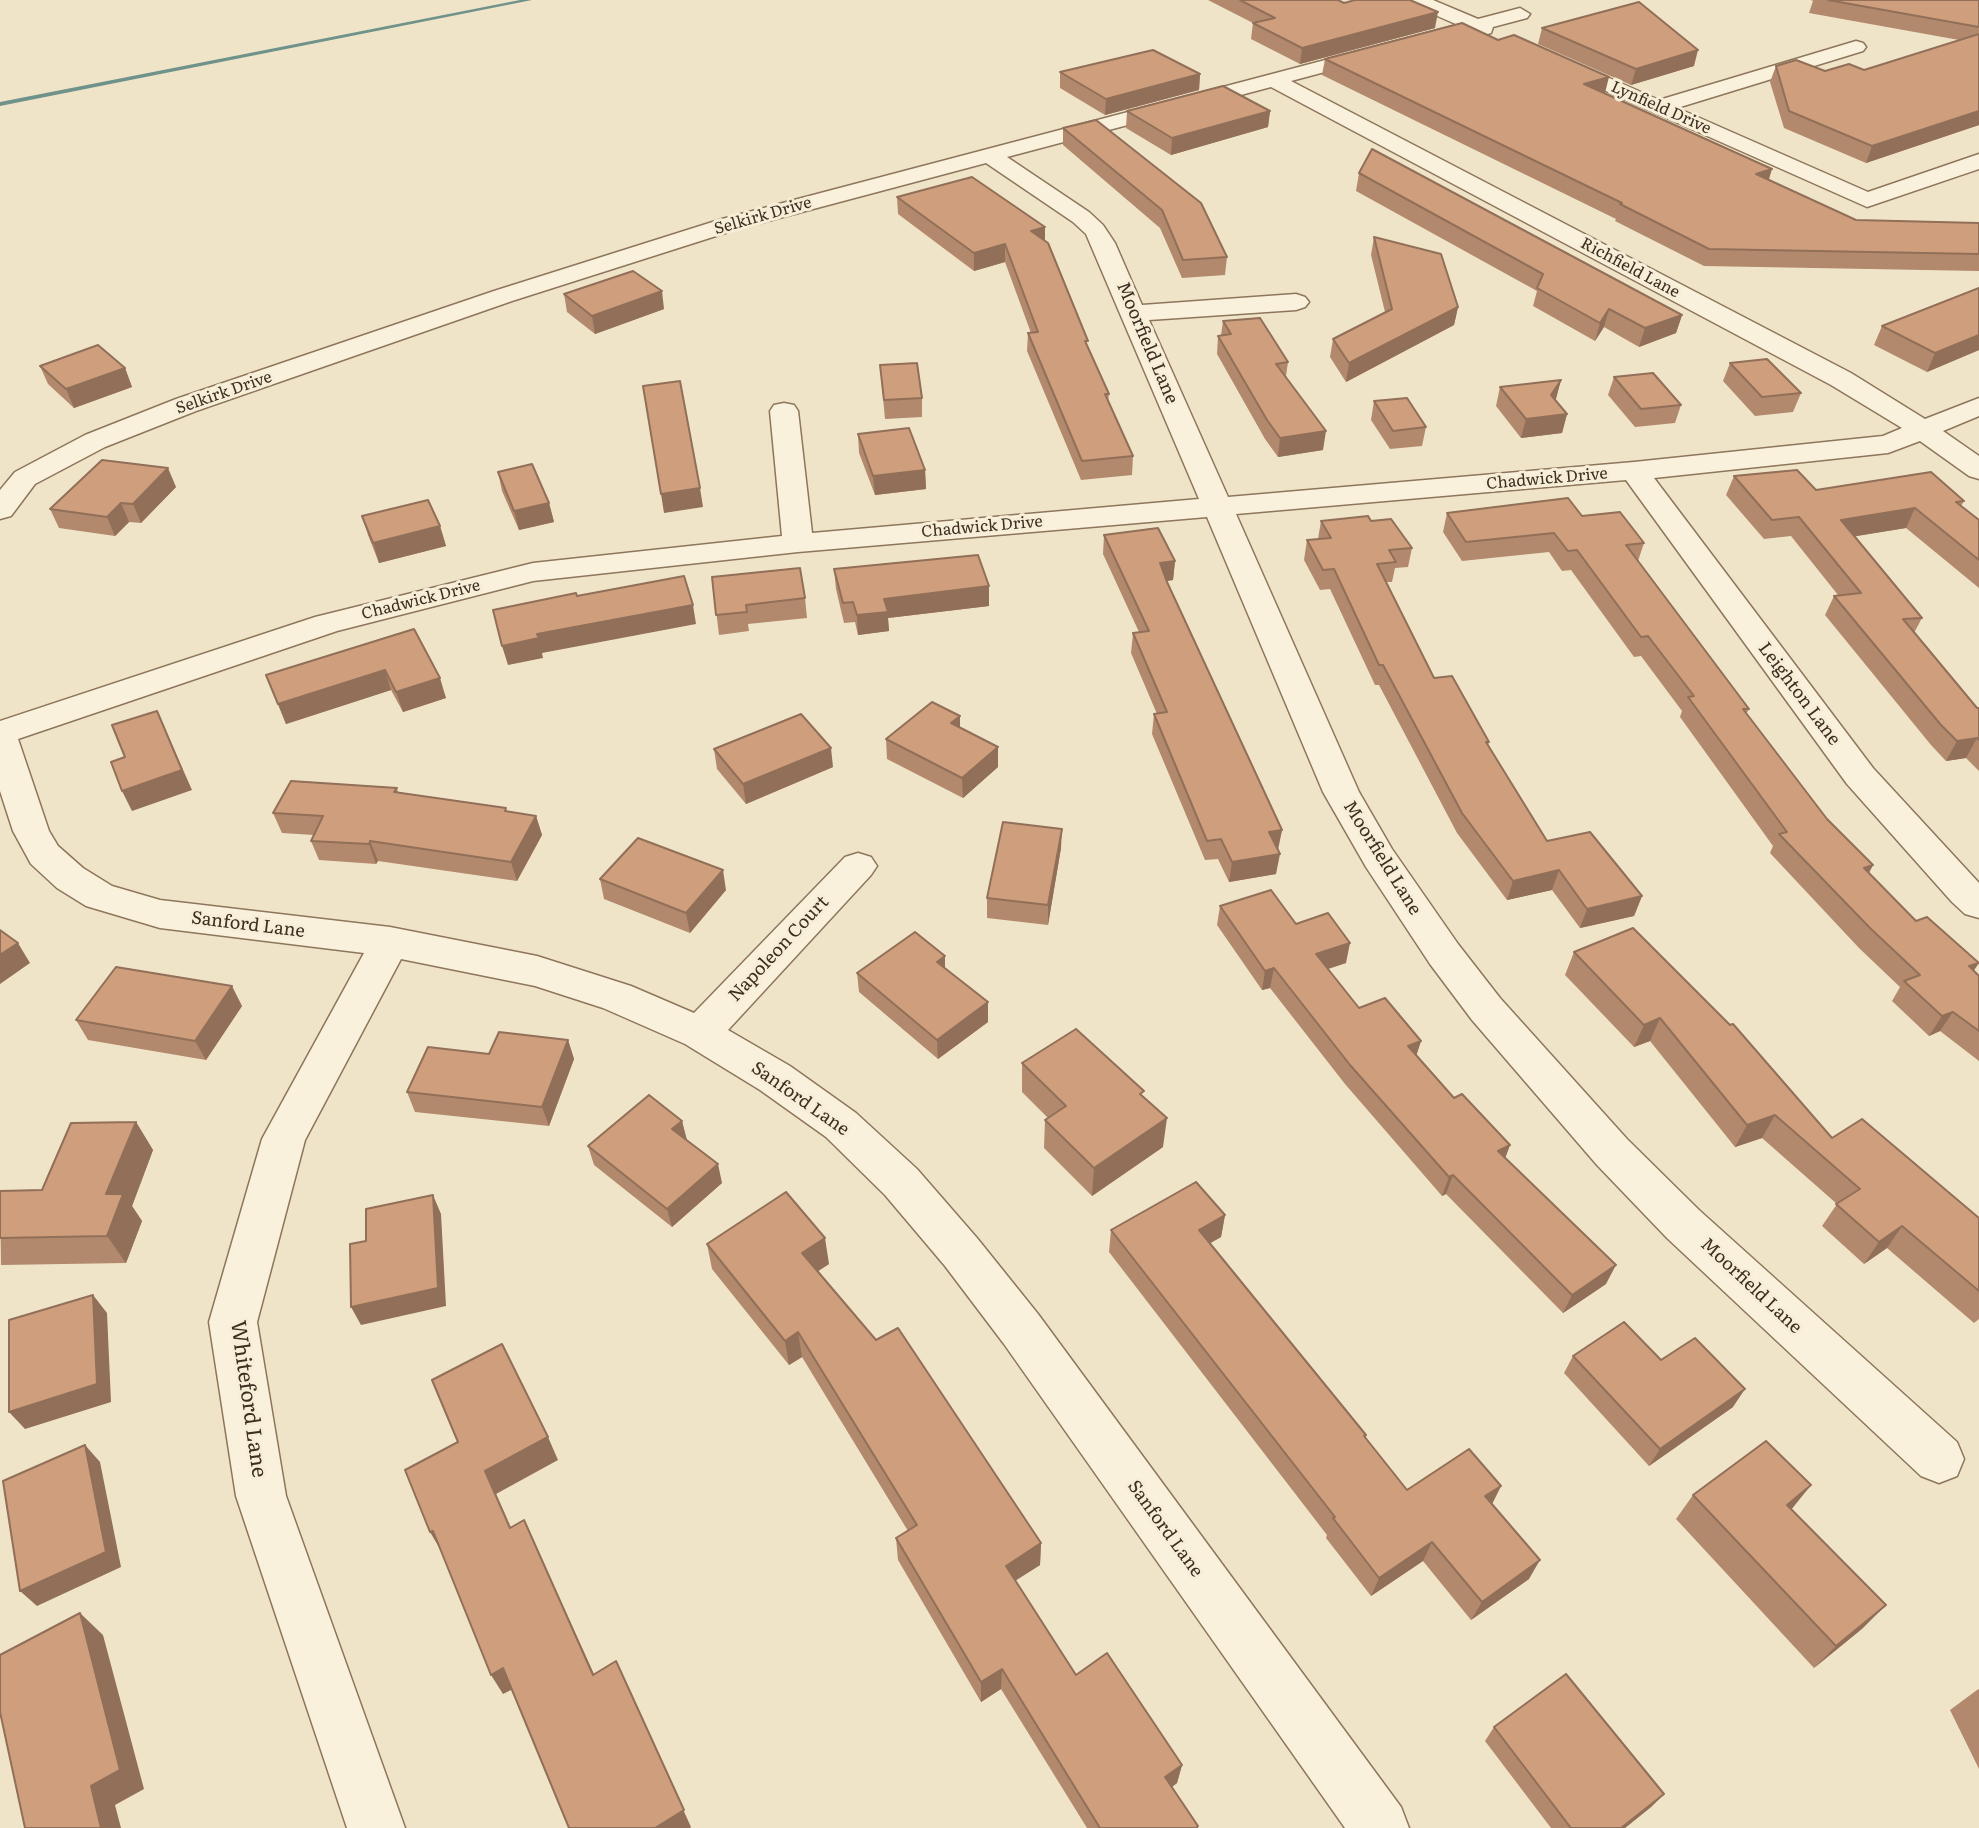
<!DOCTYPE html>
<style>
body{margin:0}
canvas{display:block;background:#f0e4c8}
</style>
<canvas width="1979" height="1828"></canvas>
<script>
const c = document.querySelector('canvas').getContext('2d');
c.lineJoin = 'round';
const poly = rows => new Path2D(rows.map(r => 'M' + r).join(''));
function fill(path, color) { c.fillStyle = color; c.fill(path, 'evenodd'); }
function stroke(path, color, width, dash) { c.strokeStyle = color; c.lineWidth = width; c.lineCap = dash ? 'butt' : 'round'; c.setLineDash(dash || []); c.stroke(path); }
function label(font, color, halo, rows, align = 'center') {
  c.font = font + ' Literata,serif'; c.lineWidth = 6; c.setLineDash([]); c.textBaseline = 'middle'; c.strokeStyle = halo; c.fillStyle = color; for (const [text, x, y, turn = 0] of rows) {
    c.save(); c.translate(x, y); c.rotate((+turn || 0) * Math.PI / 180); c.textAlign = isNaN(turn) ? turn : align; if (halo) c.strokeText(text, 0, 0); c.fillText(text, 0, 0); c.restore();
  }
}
fill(poly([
 [520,0,532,0,0,106,0,102,520,0]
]), '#6f938a');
const minor = poly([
 [1408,0,1433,0,1478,19,1520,8,1530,14,1527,18,1493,27,1491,33,1484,35,1475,32,1291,81,1851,373,1925,419,1979,398,1979,416,1943,431,1979,456,1979,479,1969,476,1920,441,1888,453,1654,478,1873,768,1979,883,1979,918,1965,914,1952,902,1847,784,1626,480,1236,514,1359,792,1392,849,1458,944,1500,998,1627,1139,1699,1210,1957,1442,1964,1459,1957,1476,1939,1483,1921,1476,1667,1238,1597,1165,1472,1020,1430,964,1366,867,1323,792,1207,517,798,552,533,581,337,631,18,739,49,831,58,846,83,868,112,886,160,900,390,927,537,956,631,986,694,1013,845,857,858,853,871,857,877,866,871,875,728,1030,790,1066,856,1113,917,1169,977,1238,1038,1314,1401,1807,1409,1828,1345,1828,1004,1344,945,1266,885,1195,826,1137,760,1090,685,1044,603,1008,535,986,401,959,305,1140,257,1322,286,1496,405,1828,347,1828,236,1496,209,1322,262,1139,364,953,160,928,86,906,57,888,31,864,13,831,0,791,0,721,315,617,533,563,782,536,770,411,774,405,784,403,794,405,798,411,812,533,1199,499,1086,234,1073,222,986,163,738,229,512,301,196,411,105,447,35,484,11,516,0,519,0,490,15,472,85,435,176,399,494,291,722,219,1458,25,1410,4,1408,0],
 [1271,87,1831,385,1902,428,1883,436,1634,462,1228,497,1149,320,1296,310,1305,307,1309,302,1305,297,1296,294,1142,305,1115,243,1103,225,1089,212,1007,157,1271,87],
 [1856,41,1863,43,1866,47,1863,51,1677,108,1868,192,1979,154,1979,169,1867,207,1552,67,1549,63,1552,59,1566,59,1659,100,1856,41]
]);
stroke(minor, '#8d765c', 3);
fill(minor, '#faf1dc');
fill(poly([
 [1208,0,1338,0,1344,3,1435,28,1300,64,1251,39,1253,23],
 [1811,0,1979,0,1979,125,1866,163,1784,128,1770,82,1776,66,1825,71,1864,70,1959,40,1809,13,1813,1],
 [1542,28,1694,66,1631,85,1538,44],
 [1498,40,1604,93,1769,180,1856,220,1979,223,1979,271,1704,266,1615,221,1616,219,1322,75,1325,59],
 [1060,72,1200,74,1199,90,1105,115,1060,88],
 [1127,111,1270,111,1268,127,1171,155,1126,128],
 [1063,128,1227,257,1225,275,1182,278,1160,228,1063,145],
 [1359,173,1682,315,1676,333,1639,347,1604,327,1595,341,1533,306,1537,291,1356,191],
 [897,197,1045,227,1045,241,1088,349,1109,394,1108,401,1133,456,1132,475,1081,480,1027,351,1028,333,1031,333,1005,262,974,271,898,214],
 [1374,237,1458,307,1454,325,1346,382,1330,357,1333,339,1385,312,1371,255],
 [1979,288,1979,350,1927,372,1874,345,1882,326],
 [564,294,664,309,595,334,567,312],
 [1223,321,1288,362,1286,376,1323,450,1278,457,1265,439,1217,354,1218,336,1221,335],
 [1730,363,1801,393,1793,412,1755,416,1723,381],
 [880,365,922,398,922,417,885,419],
 [40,366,125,368,132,387,74,408,48,384],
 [1614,377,1681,405,1675,423,1635,427,1608,395],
 [1561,380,1555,400,1567,414,1562,433,1521,438,1496,406,1500,387],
 [1374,401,1426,427,1422,446,1390,449,1371,420],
 [858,434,925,470,926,489,875,495,859,453],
 [498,472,549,503,554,522,519,530,502,491],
 [1734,476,1816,490,1964,501,1961,506,1979,520,1979,588,1906,528,1854,536,1922,618,1914,633,1977,708,1979,708,1979,771,1966,758,1946,761,1931,745,1825,615,1834,596,1838,595,1791,536,1764,539,1726,495],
 [176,487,141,523,129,522,115,536,59,528,50,509],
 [1447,513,1582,516,1644,543,1638,561,1749,709,1746,714,1827,819,1873,865,1869,873,1916,921,1979,976,1979,1061,1940,1031,1929,1036,1892,1001,1900,987,1859,948,1770,853,1773,846,1680,717,1682,711,1641,656,1634,657,1571,570,1562,571,1549,552,1462,561,1443,532],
 [362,516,440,526,446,546,379,563,368,535],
 [1321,521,1371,521,1412,548,1408,567,1395,568,1392,582,1386,582,1434,678,1489,742,1488,745,1547,841,1642,896,1634,916,1580,928,1552,890,1507,900,1457,833,1379,685,1375,685,1330,589,1320,590,1304,560,1307,540,1318,539],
 [1104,535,1175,561,1173,580,1167,581,1282,830,1277,850,1276,874,1229,882,1218,859,1205,860,1152,734,1154,714,1157,714,1131,653,1133,633,1139,632,1103,554],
 [834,569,989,606,888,618,889,631,858,635,855,622,844,623,836,589],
 [712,577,805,598,807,618,748,624,749,631,719,635],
 [414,629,446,698,403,712,391,690,286,724,266,675],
 [960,716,960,728,998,767,963,798,887,759,886,739],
 [714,749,833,767,746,804,717,769],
 [397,788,398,792,536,816,542,835,517,881,378,861,376,864,319,860,311,841,314,835,282,833,273,813],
 [1061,848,1048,925,987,918,987,898],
 [600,879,726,890,690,933,604,899],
 [1220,906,1296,924,1346,963,1328,969,1359,1008,1421,1041,1416,1055,1454,1098,1510,1145,1505,1158,1606,1284,1563,1313,1446,1194,1442,1196,1345,1084,1270,988,1262,990,1217,925],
 [1574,952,1832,1138,1979,1218,1979,1319,1974,1323,1887,1248,1864,1264,1822,1226,1837,1204,1762,1138,1735,1147,1650,1041,1634,1047,1565,975],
 [945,968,988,1022,938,1059,859,992,857,973],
 [242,1006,206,1060,88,1040,76,1020],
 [568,1040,574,1059,549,1126,415,1112,407,1092,489,1054],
 [1022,1063,1143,1096,1163,1147,1092,1196,1044,1148,1045,1120,1048,1118,1022,1092],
 [682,1121,686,1140,722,1183,672,1227,594,1165,588,1146],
 [136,1122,153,1150,132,1206,142,1221,126,1263,1,1265,0,1191,42,1190],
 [1225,1215,1221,1237,1210,1243,1366,1435,1365,1438,1407,1490,1501,1486,1492,1504,1529,1579,1471,1620,1423,1561,1371,1596,1326,1538,1327,1535,1109,1252,1111,1230],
 [707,1244,829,1264,818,1271,1041,1543,1040,1565,1015,1581,1076,1675,1182,1765,1177,1783,1172,1787,1198,1826,1198,1828,1087,1828,1001,1689,981,1702,898,1560,896,1538,908,1531,802,1357,789,1365,712,1269],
 [1573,1356,1661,1360,1733,1407,1649,1466,1564,1373],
 [1811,1485,1791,1509,1863,1628,1814,1668,1676,1519,1693,1495],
 [1979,1689,1979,1769,1950,1710,1977,1690],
 [1494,1727,1664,1794,1651,1807,1625,1828,1551,1828,1485,1741]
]), '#b2896c');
fill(poly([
 [1438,12,1435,28,1300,64,1302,48],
 [1698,50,1694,66,1631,85,1636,69],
 [1200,74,1199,90,1105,115,1106,99],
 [1609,77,1605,93,1584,84],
 [1270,111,1268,127,1171,155,1172,138],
 [1979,111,1979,125,1866,163,1872,146],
 [1772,169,1767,186,1756,174],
 [1045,227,1045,244,1031,231],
 [1005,244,1005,262,974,271,974,253],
 [662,291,664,309,595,334,592,316],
 [1458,307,1454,325,1346,382,1349,363],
 [1609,309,1604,327,1595,341,1600,323],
 [1682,315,1676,333,1639,347,1645,328],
 [1979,335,1979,350,1927,372,1935,353],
 [125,368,132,387,74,408,66,389],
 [1561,380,1556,399,1546,414,1551,395],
 [1567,414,1562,433,1521,438,1526,419],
 [1326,431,1323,450,1278,457,1280,438],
 [168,468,176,487,141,523,133,504],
 [925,470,926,489,875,495,873,476],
 [700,488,703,507,664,513,661,494],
 [121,503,129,522,115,536,107,517],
 [549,503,554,522,519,530,514,511],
 [1915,508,1906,528,1833,540,1841,520],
 [440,526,446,546,379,563,373,543],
 [1175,561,1173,580,1158,582,1160,563],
 [989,586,989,606,888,618,889,631,858,635,857,615,884,599],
 [693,605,696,624,542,653,543,658,508,665,502,646,537,634],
 [385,670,391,690,286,724,278,704],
 [440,678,446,698,403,712,396,692],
 [157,711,192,790,132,811,122,791],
 [960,716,960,736,951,723],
 [1977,738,1966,758,1946,761,1957,741],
 [998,747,998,767,963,798,962,778],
 [831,748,833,767,746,804,743,784],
 [536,816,542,835,517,881,511,862],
 [1062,829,1061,848,1048,925,1048,905],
 [1282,830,1278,850,1266,852,1269,832],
 [370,841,378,861,376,864,369,844],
 [1280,854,1276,874,1229,882,1232,862],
 [1873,865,1862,885,1864,868],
 [723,870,726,890,690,933,686,913],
 [1559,870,1552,890,1507,900,1513,881],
 [1642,896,1634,916,1580,928,1587,909],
 [18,943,30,963,0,984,0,955],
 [1350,943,1346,963,1312,974,1316,954],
 [945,956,945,975,937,962],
 [1979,963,1966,982,1969,966],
 [1274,968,1270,988,1262,990,1265,971],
 [232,986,242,1006,206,1060,195,1041],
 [988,1002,988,1022,938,1059,937,1040],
 [1953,1012,1940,1031,1929,1036,1942,1016],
 [1660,1018,1650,1041,1634,1047,1644,1025],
 [568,1040,574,1059,549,1126,542,1107],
 [1421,1041,1415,1060,1408,1046],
 [1775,1115,1762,1138,1735,1147,1747,1125],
 [1167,1118,1163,1147,1092,1196,1094,1168],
 [682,1121,687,1140,676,1148,672,1129],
 [136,1122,153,1150,132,1206,142,1221,126,1263,107,1236,106,1194],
 [1510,1145,1503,1164,1498,1151],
 [718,1164,722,1183,672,1227,667,1209],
 [1453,1175,1446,1194,1442,1196,1449,1177],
 [433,1195,441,1214,446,1306,361,1325,351,1307],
 [1225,1215,1221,1237,1195,1252,1199,1230],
 [1902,1226,1887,1248,1864,1264,1879,1242],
 [825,1238,829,1264,806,1279,802,1253],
 [1616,1265,1606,1284,1563,1313,1572,1295],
 [93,1295,107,1313,111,1402,25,1429,9,1412],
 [798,1332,802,1357,789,1365,785,1341],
 [1745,1389,1733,1407,1649,1466,1660,1449],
 [548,1437,558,1460,496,1494,521,1549,485,1471],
 [85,1445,100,1462,121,1567,37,1606,20,1591],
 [1811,1485,1791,1510,1787,1505],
 [1501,1486,1491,1506,1485,1496],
 [524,1520,534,1542,603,1694,593,1675],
 [433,1531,443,1554,430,1532],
 [1432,1542,1423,1561,1371,1596,1379,1578],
 [1041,1543,1040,1565,1005,1587,1006,1566],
 [1540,1560,1529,1579,1471,1620,1482,1602],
 [1886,1605,1863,1628,1814,1668,1836,1646],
 [80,1613,103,1635,144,1789,115,1805,121,1828,101,1828,91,1786],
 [503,1668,515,1688,503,1694,491,1675],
 [1002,1669,1001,1689,981,1702,981,1682],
 [625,1681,691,1827,690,1828,655,1828],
 [1182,1765,1177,1783,1161,1795,1165,1777],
 [1664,1794,1651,1807,1625,1828,1621,1828]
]), '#916f58');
const building = poly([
 [1240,0,1338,0,1344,3,1355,0,1410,0,1438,12,1302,48,1253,23,1275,18,1240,0],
 [1828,0,1979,0,1979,27,1828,0],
 [1639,2,1698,50,1636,69,1542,28,1639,2],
 [1462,23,1498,40,1514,35,1609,77,1584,84,1772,169,1756,174,1856,220,1979,223,1979,254,1709,249,1620,204,1622,203,1325,59,1462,23],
 [1979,34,1979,111,1872,146,1789,111,1776,66,1796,60,1825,71,1849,64,1864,70,1979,34],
 [1153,50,1200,74,1106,99,1060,72,1153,50],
 [1223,86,1270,111,1172,138,1127,111,1223,86],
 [1096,120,1201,203,1227,257,1183,260,1162,210,1063,128,1096,120],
 [1372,149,1682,315,1645,328,1609,309,1600,323,1537,288,1543,274,1359,173,1372,149],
 [972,177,1045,227,1031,231,1048,243,1088,341,1085,341,1109,394,1105,394,1133,456,1082,461,1028,333,1038,332,1005,244,974,253,897,197,972,177],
 [1374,237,1441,254,1458,307,1349,363,1333,339,1392,309,1374,237],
 [633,271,662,291,592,316,564,294,633,271],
 [1979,288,1979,335,1935,353,1882,326,1979,288],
 [1260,318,1288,362,1276,364,1326,431,1280,438,1267,420,1218,336,1231,334,1223,321,1260,318],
 [98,345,125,368,66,389,40,366,98,345],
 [1767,359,1801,393,1762,397,1730,363,1767,359],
 [917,363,922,398,884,400,880,365,917,363],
 [1653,373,1681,405,1641,409,1614,377,1653,373],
 [1561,380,1551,395,1567,414,1526,419,1500,387,1561,380],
 [680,381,700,488,661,494,643,386,680,381],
 [1407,398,1426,427,1393,431,1374,401,1407,398],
 [909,428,925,470,873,476,858,434,909,428],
 [102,460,168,468,133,504,121,503,107,517,50,509,102,460],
 [532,464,549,503,514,511,498,472,532,464],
 [1797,470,1816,490,1931,472,1964,501,1956,502,1979,520,1979,560,1915,508,1841,520,1922,618,1903,619,1977,708,1979,708,1979,740,1977,738,1957,741,1941,725,1834,596,1861,593,1799,517,1772,520,1734,476,1797,470],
 [1568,498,1582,516,1620,512,1644,543,1626,545,1749,709,1743,709,1827,819,1873,865,1864,868,1916,921,1927,917,1979,963,1969,966,1979,976,1979,1031,1953,1012,1942,1016,1904,981,1920,975,1871,929,1779,834,1787,832,1688,697,1694,696,1648,636,1641,637,1577,550,1568,551,1554,533,1466,542,1447,513,1568,498],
 [428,500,440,526,373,543,362,516,428,500],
 [1368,516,1371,521,1391,519,1412,548,1389,550,1396,562,1377,564,1434,678,1452,676,1489,742,1486,742,1547,841,1590,832,1642,896,1587,909,1559,870,1513,881,1462,813,1383,665,1379,665,1334,569,1323,570,1307,540,1331,538,1321,521,1368,516],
 [1158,528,1175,561,1160,563,1167,582,1282,830,1269,832,1280,854,1232,862,1221,839,1207,841,1154,714,1167,712,1133,633,1149,631,1104,535,1158,528],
 [978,555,989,586,884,599,888,612,857,615,853,602,843,603,834,569,978,555],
 [800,568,805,598,746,605,747,612,716,615,712,577,800,568],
 [684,576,693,605,537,634,539,638,502,646,493,610,576,593,577,596,684,576],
 [414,629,440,678,396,692,385,670,278,704,266,675,414,629],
 [932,702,960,716,951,723,998,747,962,778,886,739,932,702],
 [157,711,182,770,122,791,111,762,125,757,112,725,157,711],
 [801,714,831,748,743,784,714,749,801,714],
 [291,781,397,788,394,792,506,808,505,811,536,816,511,862,370,841,369,844,311,841,323,816,273,813,291,781],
 [1003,822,1062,829,1048,905,987,898,1003,822],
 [638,838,723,870,686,913,600,879,638,838],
 [1271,890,1296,924,1328,913,1350,943,1316,954,1359,1008,1385,998,1421,1041,1408,1046,1454,1098,1462,1094,1510,1145,1498,1151,1616,1265,1572,1295,1453,1175,1449,1177,1350,1065,1274,968,1265,971,1220,906,1271,890],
 [1633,928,1730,1025,1733,1024,1832,1138,1862,1119,1979,1218,1979,1291,1902,1226,1879,1242,1836,1204,1860,1189,1775,1115,1747,1125,1660,1018,1644,1025,1574,952,1633,928],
 [0,930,18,943,0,955,0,930],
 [915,932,945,956,937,962,988,1002,937,1040,857,973,915,932],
 [116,967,232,986,195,1041,76,1020,116,967],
 [1076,1029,1144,1091,1140,1094,1167,1118,1094,1168,1045,1120,1066,1106,1022,1063,1076,1029],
 [499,1032,568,1040,542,1107,407,1092,428,1047,489,1054,499,1032],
 [649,1095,682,1121,672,1129,718,1164,667,1209,588,1146,649,1095],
 [136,1122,106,1194,123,1194,107,1236,0,1238,0,1191,42,1190,71,1123,136,1122],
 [1196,1182,1225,1215,1199,1230,1366,1435,1364,1436,1407,1490,1469,1449,1501,1486,1485,1496,1540,1560,1482,1602,1432,1542,1379,1578,1333,1518,1335,1517,1111,1230,1196,1182],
 [786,1192,825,1238,802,1253,876,1340,898,1328,1041,1543,1006,1566,1076,1675,1107,1653,1182,1765,1165,1777,1198,1826,1196,1828,1100,1828,1002,1669,981,1682,896,1538,917,1525,798,1332,785,1341,707,1244,786,1192],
 [433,1195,438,1288,351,1307,350,1244,366,1241,366,1209,433,1195],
 [93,1295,97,1384,9,1412,9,1320,93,1295],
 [1624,1322,1661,1360,1695,1338,1745,1389,1660,1449,1573,1356,1624,1322],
 [502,1344,548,1437,485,1471,510,1528,524,1520,593,1675,616,1661,684,1810,655,1828,569,1828,503,1668,491,1675,433,1531,430,1532,405,1470,458,1442,432,1380,502,1344],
 [1766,1441,1811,1485,1787,1505,1886,1605,1836,1646,1693,1495,1766,1441],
 [85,1445,106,1552,20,1591,3,1481,85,1445],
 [80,1613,120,1770,91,1786,101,1828,25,1828,0,1712,0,1655,80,1613],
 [1566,1674,1664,1794,1621,1828,1571,1828,1494,1727,1566,1674]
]);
fill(building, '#cf9f7d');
stroke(building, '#916f58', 2);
label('16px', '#3d2e20', '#f7eed8', [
 ["Lynfield Drive",1661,108,24],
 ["Selkirk Drive",763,216,-16],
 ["Richfield Lane",1630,268,28],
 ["Selkirk Drive",224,393,-19],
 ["Chadwick Drive",1547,479,-5],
 ["Chadwick Drive",982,527,-5],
 ["Chadwick Drive",421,600,-14]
]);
label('18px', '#3d2e20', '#f7eed8', [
 ["Moorfield Lane",1147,343,67],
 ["Leighton Lane",1799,694,53],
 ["Moorfield Lane",1382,858,58],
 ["Sanford Lane",248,925,7],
 ["Napoleon Court",779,949,-47],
 ["Sanford Lane",800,1099,35],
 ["Moorfield Lane",1751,1286,43],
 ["Sanford Lane",1165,1529,54]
]);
label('21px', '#3d2e20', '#f7eed8', [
 ["Whiteford Lane",248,1399,82]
]);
</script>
